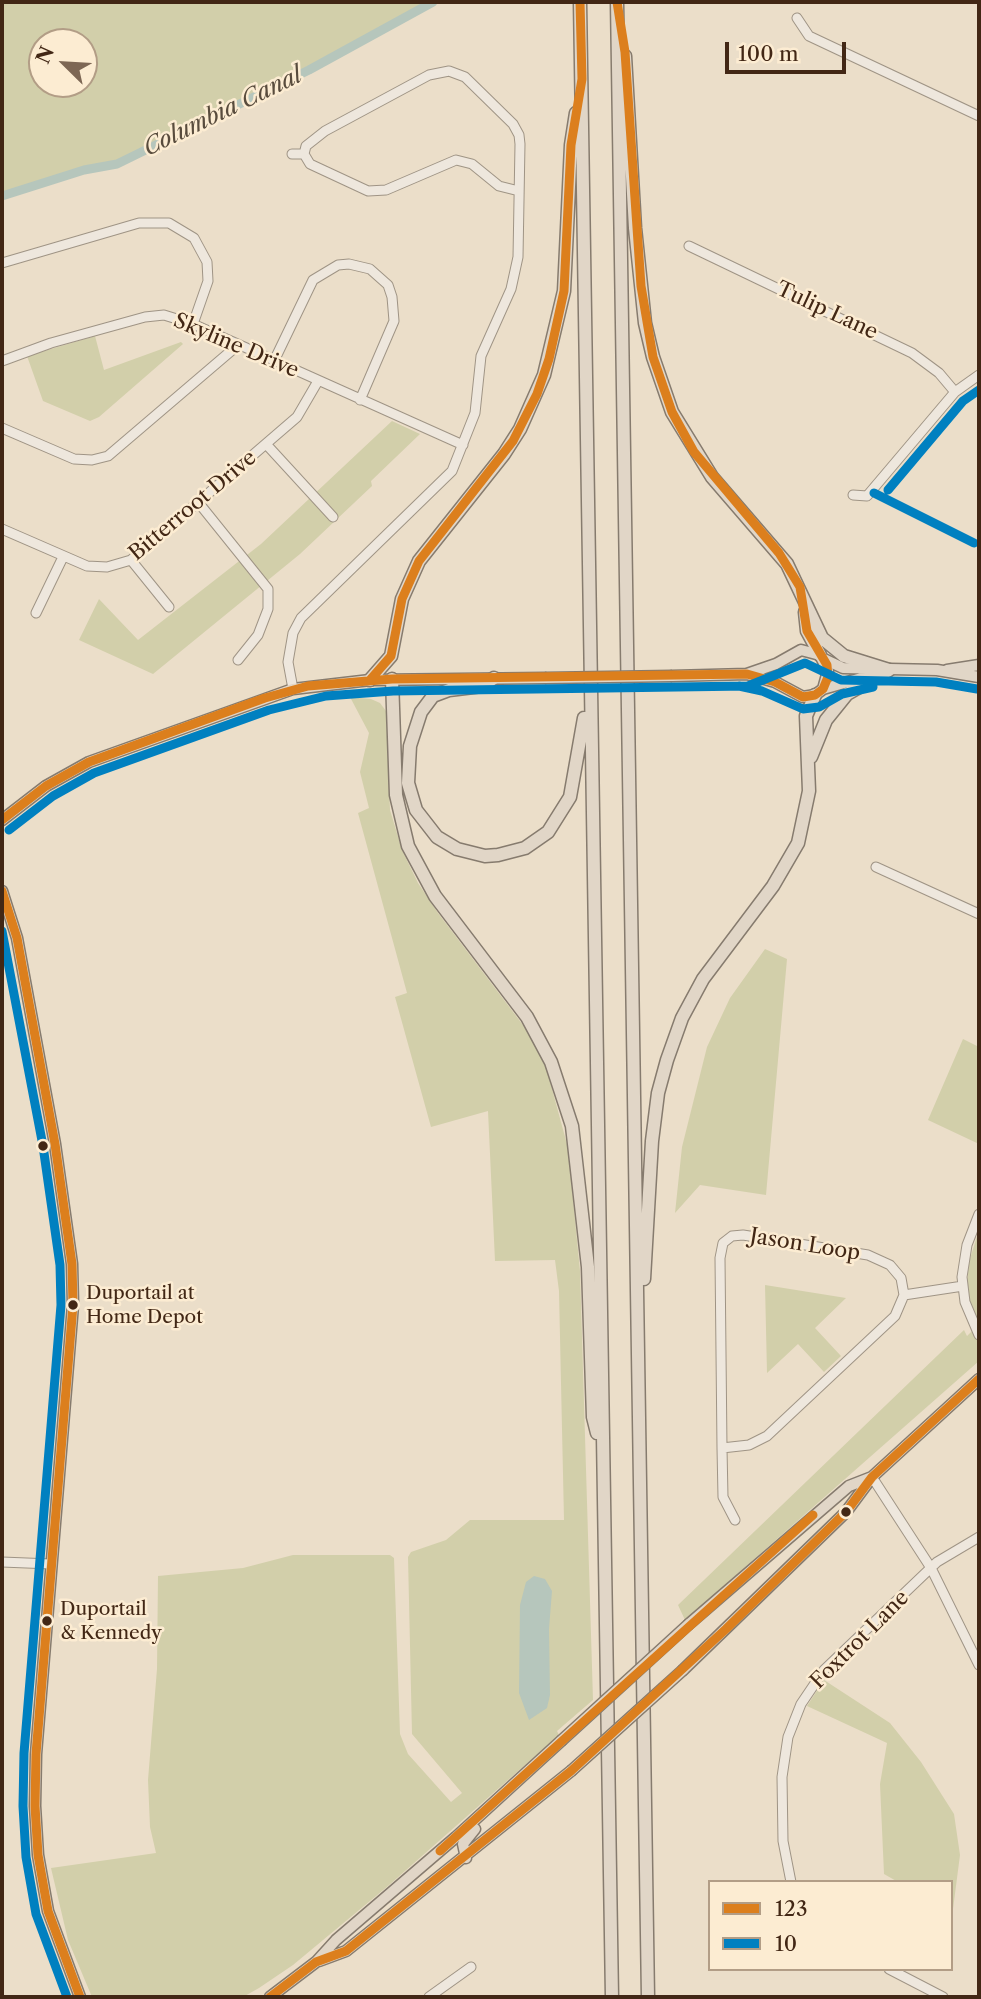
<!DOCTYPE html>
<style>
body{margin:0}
#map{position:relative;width:981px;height:1999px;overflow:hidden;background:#ebdec9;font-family:"Libre Caslon Text",serif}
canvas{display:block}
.frame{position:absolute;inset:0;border:4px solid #422715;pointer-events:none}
.legend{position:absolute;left:708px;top:1880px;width:245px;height:91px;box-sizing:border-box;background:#fcecd2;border:2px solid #b29d86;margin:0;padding:9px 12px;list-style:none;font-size:21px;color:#422715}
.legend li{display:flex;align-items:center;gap:14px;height:35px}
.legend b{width:35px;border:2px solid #b29d86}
.north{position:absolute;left:28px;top:28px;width:70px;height:70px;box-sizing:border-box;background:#fcecd2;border:2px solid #b29d86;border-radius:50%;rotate:294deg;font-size:19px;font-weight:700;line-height:28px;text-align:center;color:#422715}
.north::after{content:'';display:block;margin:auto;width:24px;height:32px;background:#7d6754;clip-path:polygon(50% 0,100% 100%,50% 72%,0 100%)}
.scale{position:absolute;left:725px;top:42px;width:121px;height:32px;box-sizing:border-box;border:4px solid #422715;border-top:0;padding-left:9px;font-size:21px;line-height:24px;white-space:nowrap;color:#422715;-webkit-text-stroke:5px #fcecd2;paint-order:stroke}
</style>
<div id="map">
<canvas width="981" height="1999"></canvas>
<div class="frame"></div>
<ul class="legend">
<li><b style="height:9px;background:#dc7f1d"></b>123</li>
<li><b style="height:9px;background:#0080c0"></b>10</li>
</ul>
<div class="north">N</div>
<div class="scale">100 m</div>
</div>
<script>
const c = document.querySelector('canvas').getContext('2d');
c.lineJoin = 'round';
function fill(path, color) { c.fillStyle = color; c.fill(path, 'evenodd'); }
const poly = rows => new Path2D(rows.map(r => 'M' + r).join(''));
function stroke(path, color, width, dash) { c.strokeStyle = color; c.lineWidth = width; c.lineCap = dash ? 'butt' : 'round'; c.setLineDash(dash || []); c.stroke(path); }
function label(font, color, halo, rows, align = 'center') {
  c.font = font + ' "Libre Caslon Text",serif'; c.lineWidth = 5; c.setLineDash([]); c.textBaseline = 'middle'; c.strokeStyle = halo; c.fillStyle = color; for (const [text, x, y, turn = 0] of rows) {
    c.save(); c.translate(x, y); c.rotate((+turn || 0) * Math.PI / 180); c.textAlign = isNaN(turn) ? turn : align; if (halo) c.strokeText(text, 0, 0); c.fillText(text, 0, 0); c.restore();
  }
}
fill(poly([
 [2,2,433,2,309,70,117,164,84,170,2,196],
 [42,42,84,42,84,84,42,84],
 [95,336,104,370,181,342,183,344,99,417,90,421,43,401,27,356],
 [392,421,420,434,371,481,372,486,300,554,153,674,79,640,99,599,138,640,261,544],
 [350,697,371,699,380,703,386,711,390,810,402,850,418,883,438,913,526,1029,545,1063,568,1148,580,1271,593,1700,557,1731,559,1735,388,1886,293,1965,259,1988,243,1997,92,1997,68,1940,51,1868,156,1853,150,1827,148,1780,157,1669,158,1576,243,1568,293,1555,390,1555,394,1558,400,1734,408,1754,451,1802,462,1793,412,1734,408,1557,411,1552,446,1540,470,1520,564,1520,559,1291,555,1260,495,1261,488,1111,431,1127,395,997,407,993,358,813,369,808,360,772,369,733],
 [765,949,787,959,766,1195,700,1185,675,1213,682,1147,707,1047,730,998],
 [963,1039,979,1047,979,1144,928,1120],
 [979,1230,979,1322,969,1299,967,1283,969,1262],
 [765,1285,846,1298,815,1328,841,1356,824,1372,798,1344,767,1373],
 [979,1324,979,1361,685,1620,678,1605,964,1330,967,1336],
 [824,1680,890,1723,921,1762,954,1814,960,1855,953,1909,951,1882,898,1882,884,1874,880,1784,887,1743,807,1706]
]), '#d2cfaa');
fill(poly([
 [534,1576,545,1579,552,1591,549,1629,550,1695,547,1708,529,1720,519,1693,520,1605,526,1582]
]), '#b6c6bc');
stroke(poly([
 [2,196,84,170,117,164,309,70,433,2]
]), '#b6c6bc', 9);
const minor = poly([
 [797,18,809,36,979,116],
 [292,154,304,154],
 [689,246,912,353,939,373,955,392],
 [2,263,139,223,169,223,194,238,207,262,208,281,193,324],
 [2,361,51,343,145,317,164,315,193,324,463,445],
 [274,361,313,280,338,265,349,264,370,269,388,285,392,297,394,321,360,400],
 [2,428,74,459,92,460,108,456,238,345],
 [266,444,333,517],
 [853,495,867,496,955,392,979,375],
 [198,502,268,589,268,609,258,635,238,660],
 [2,529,87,566,107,567,131,560,297,417,318,381],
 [131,560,169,607],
 [36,613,63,557],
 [293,689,288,662,293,633,301,618,452,471,475,413,481,356,511,289,518,257,520,144,519,135,513,124,465,77,449,71,429,75,325,131,306,146,304,154,310,164,368,191,386,190,456,160,472,164,499,186,519,191],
 [876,867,979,914],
 [979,1214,967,1245,962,1277,965,1302,979,1335],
 [904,1295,963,1286],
 [722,1448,749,1445,767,1436,895,1316,904,1295,901,1278,890,1265,868,1255,743,1235,732,1236,723,1243,720,1258,722,1448,723,1497,735,1520],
 [872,1477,931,1568,979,1665],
 [2,1562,51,1564],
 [791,1882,783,1841,782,1777,788,1737,801,1704,824,1670,937,1562,979,1537],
 [889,1969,943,1997],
 [429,1997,471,1967]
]);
const major = poly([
 [824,659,843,668,937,670,979,677],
 [947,670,979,665],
 [672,676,747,674,775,682,803,697,815,695,823,689,828,671,820,655,801,650,776,664,747,674],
 [823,689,879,673],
 [2,820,46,786,89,762,293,689,370,680,545,678],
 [2,891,17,938,55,1144,72,1264,73,1305,36,1754,35,1806,38,1855,48,1911,80,1997],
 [689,1624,849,1486,872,1477],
 [683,1670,846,1512,872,1477,979,1379],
 [466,1858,463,1844,475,1829],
 [319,1961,346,1951,571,1771],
 [270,1997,316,1962,336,1940,456,1837,561,1741]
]);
const highway = poly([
 [580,2,612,1997],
 [617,2,648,1997],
 [625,56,635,228,645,323,653,357,672,412,712,477,787,564,822,638,844,656,889,670],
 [805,612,807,631,820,655],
 [494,678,482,686,449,690,433,696,421,712,410,746,408,783,416,810,437,837,457,849,485,856,498,855,525,848,548,832,570,797,584,718],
 [392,679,396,795,408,846,435,896,527,1017,551,1062,572,1126,588,1267,593,1417,597,1433],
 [370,680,391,656,402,599,419,561,504,454,520,429,544,375,564,291,571,145,576,113],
 [811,757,826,720,847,694,889,670],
 [644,1279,652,1141,658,1093,667,1060,682,1018,703,979,773,886,798,843,809,791,806,716,815,695]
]);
stroke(minor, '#9f9485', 11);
stroke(major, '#867b6e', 13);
stroke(highway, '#867b6e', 15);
stroke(minor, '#eee7dd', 9);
stroke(major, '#e1d6c7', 10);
stroke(highway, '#e1d6c7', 12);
const majorBridge = poly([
 [545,678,672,676],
 [561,1741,689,1624],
 [571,1771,683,1670]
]);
stroke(majorBridge, '#867b6e', 13, []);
stroke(majorBridge, '#e1d6c7', 10);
stroke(poly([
 [370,680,391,656,402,599,419,561,513,441,537,394,549,359,564,291,571,145,582,79,580,2],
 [2,820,46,786,89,762,265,698,308,686,392,679,747,674,775,682,803,697,815,695,823,689,828,677,827,665,807,631,800,587,779,553,694,452,672,412,653,357,641,286,625,52,617,2],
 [2,891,17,938,55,1144,72,1264,73,1305,36,1754,35,1806,38,1855,48,1911,80,1997],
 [440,1851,813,1515],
 [270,1997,316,1962,346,1951,571,1771,726,1629,846,1512,872,1477,979,1379]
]), '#dc7f1d', 9);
stroke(poly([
 [888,490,963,401,979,390],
 [874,493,974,543],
 [739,686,762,691,803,709,819,707,842,694,873,687],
 [9,830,53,796,94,773,269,710,326,696,393,691,748,686,805,663,841,680,936,682,977,689],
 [2,931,43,1146,60,1265,61,1305,24,1753,23,1806,26,1857,36,1914,67,1997]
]), '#0080c0', 9);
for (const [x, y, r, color] of [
 [43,1146,6,"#422715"],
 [73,1305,6,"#422715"],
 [846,1512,6,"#422715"],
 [47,1621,6,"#422715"]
]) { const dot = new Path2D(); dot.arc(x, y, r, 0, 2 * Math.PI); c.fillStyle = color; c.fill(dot); stroke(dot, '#fcecd2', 2.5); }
label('19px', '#422715', '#fcecd2', [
 ["Duportail at",86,1294],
 ["Home Depot",86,1318],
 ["Duportail",60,1610],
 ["& Kennedy",60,1634]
], 'left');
label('21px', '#422715', '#fcecd2', [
 ["Tulip Lane",827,311,25],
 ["Skyline Drive",236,346,23],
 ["Bitterroot Drive",193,506,-40],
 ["Jason Loop",805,1245,9],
 ["Foxtrot Lane",860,1640,-45]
]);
label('italic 23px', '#594c3d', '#fcecd2', [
 ["Columbia Canal",223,112,-26]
]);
</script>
